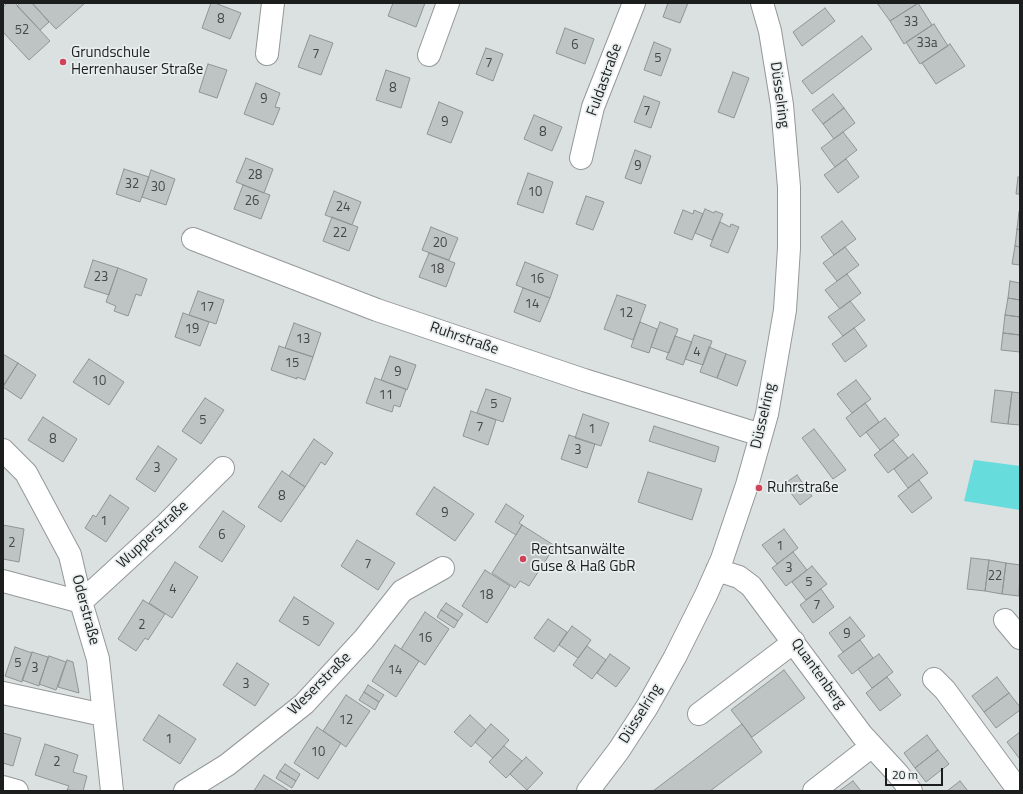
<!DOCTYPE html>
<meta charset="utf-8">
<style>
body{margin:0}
#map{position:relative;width:1023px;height:794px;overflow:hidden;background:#dbe0e0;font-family:"Titillium Web",sans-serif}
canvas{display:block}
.frame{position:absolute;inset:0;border:4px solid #1c1e1e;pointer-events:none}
.scale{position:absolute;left:885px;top:768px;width:58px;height:18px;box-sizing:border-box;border:2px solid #1c1e1e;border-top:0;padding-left:5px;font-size:12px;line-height:14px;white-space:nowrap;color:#1c1e1e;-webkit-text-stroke:3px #e8eded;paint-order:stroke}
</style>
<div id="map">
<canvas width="1023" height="794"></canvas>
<div class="frame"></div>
<div class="scale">20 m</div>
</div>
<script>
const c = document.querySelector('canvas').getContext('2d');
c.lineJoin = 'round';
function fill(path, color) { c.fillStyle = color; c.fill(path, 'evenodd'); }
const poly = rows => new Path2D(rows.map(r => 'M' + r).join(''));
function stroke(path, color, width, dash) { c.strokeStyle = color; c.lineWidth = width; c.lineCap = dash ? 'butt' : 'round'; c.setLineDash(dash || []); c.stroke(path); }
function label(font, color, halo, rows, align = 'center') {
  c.font = font + ' "Titillium Web",sans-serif'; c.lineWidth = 3.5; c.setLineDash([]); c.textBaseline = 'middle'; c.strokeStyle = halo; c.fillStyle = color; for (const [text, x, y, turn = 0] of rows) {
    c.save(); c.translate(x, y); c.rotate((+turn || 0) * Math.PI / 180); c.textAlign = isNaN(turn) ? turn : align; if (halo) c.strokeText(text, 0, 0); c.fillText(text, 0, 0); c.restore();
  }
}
fill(poly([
 [974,460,1020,466,1020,510,964,501]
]), '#66dcdd');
const building = poly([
 [7,3,15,3,50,41,29,60,3,32,3,7,7,3],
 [20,3,32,3,49,22,40,30,17,6,20,3],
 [32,3,85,3,56,29,32,3],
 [211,3,215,3,241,13,230,39,202,28,211,3],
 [393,3,425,3,416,27,388,16,393,3],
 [668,3,688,3,680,23,663,17,668,3],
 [877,3,917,3,917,4,890,21,877,3],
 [918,3,932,25,904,44,890,21,918,3],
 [825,8,835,21,802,46,793,32,825,8],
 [934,24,948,46,920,64,906,42,934,24],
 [565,28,594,39,585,64,556,53,565,28],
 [310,35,333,43,321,75,298,67,310,35],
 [862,36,872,49,812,94,802,81,862,36],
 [654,42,671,49,661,76,644,70,654,42],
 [950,44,965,66,936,84,922,63,950,44],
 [486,48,503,54,493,81,476,74,486,48],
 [208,64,227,70,217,98,199,92,208,64],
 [386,70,410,78,401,108,376,100,386,70],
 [733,72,749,78,734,118,718,112,733,72],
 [256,83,280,93,275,107,280,108,273,125,244,114,256,83],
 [833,94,844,108,823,124,812,110,833,94],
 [644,96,660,102,651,128,634,122,644,96],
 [439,102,463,112,451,143,427,134,439,102],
 [844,108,855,123,834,139,823,124,844,108],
 [534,115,562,127,552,151,524,139,534,115],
 [843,132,857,150,835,167,821,148,843,132],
 [635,150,651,156,641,184,625,178,635,150],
 [246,158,273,169,264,193,236,182,246,158],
 [846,159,859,177,838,193,824,175,846,159],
 [124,169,149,177,140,202,116,194,124,169],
 [151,170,175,179,166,205,142,197,151,170],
 [528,173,553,182,543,213,517,204,528,173],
 [1018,177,1020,178,1020,194,1016,194,1018,177],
 [243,185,270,195,261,219,234,209,243,185],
 [334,191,361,202,352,225,325,215,334,191],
 [586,196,604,202,593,230,576,224,586,196],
 [705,209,714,213,715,211,723,214,712,240,695,233,705,209],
 [683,210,693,214,694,210,703,214,692,240,674,233,683,210],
 [1019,212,1020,212,1020,230,1017,229,1019,212],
 [332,217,358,227,349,251,323,241,332,217],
 [842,221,856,239,834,255,821,237,842,221],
 [720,222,730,227,731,224,739,227,728,253,710,246,720,222],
 [431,227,458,238,449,260,422,250,431,227],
 [1017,229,1020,230,1020,247,1015,246,1017,229],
 [1015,246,1020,247,1020,265,1012,264,1015,246],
 [845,247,859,265,837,281,823,263,845,247],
 [429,253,455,263,446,287,419,277,429,253],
 [93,260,118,268,109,295,84,287,93,260],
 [525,262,558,275,550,298,516,285,525,262],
 [118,268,147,279,141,296,136,294,128,316,114,311,116,306,106,302,118,268],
 [847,274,861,293,840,309,825,290,847,274],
 [1010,281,1020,283,1020,300,1008,298,1010,281],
 [523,288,550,298,540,322,514,312,523,288],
 [198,291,224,300,216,324,189,315,198,291],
 [617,295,646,305,633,340,604,329,617,295],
 [1008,298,1020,300,1020,317,1005,315,1008,298],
 [850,301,865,320,843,336,828,317,850,301],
 [183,313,209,322,200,346,175,337,183,313],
 [1005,315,1020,317,1020,335,1003,333,1005,315],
 [640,322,657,329,649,353,631,347,640,322],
 [660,322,678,329,669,353,651,347,660,322],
 [294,323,321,333,313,357,285,348,294,323],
 [854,328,867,346,845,362,832,344,854,328],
 [1003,333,1020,335,1020,352,1001,350,1003,333],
 [694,335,712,341,703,365,685,359,694,335],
 [675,336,692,342,683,365,666,359,675,336],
 [279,346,313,357,305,380,297,377,297,379,271,370,279,346],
 [709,347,726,354,717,378,700,372,709,347],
 [3,354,18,363,3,386,3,354],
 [726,354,746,361,737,386,717,378,726,354],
 [390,356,416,365,407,390,381,380,390,356],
 [89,359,124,382,109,405,73,382,89,359],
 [18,363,36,375,21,399,3,387,18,363],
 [375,378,406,389,400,407,394,405,392,412,366,403,375,378],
 [856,380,871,399,852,413,837,394,856,380],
 [486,389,511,398,503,422,477,413,486,389],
 [995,390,1012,392,1008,424,991,422,995,390],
 [1012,392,1020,393,1020,425,1008,424,1012,392],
 [205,398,224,410,201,444,182,431,205,398],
 [865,403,879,422,860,437,846,418,865,403],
 [471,411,496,420,488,445,463,436,471,411],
 [583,414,609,423,601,446,575,438,583,414],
 [43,417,77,439,63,462,28,440,43,417],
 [885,418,899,435,880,450,866,432,885,418],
 [654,426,719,447,715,462,649,441,654,426],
 [814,429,846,470,833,479,802,438,814,429],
 [569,435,595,444,587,468,561,459,569,435],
 [314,439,333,453,325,465,321,462,305,487,289,476,314,439],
 [893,440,908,458,888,473,874,455,893,440],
 [158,446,177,459,155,492,136,479,158,446],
 [913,454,928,473,908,488,894,469,913,454],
 [282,471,305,487,281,522,258,507,282,471],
 [648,472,702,489,692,520,638,502,648,472],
 [797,475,812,496,800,505,784,484,797,475],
 [919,480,932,498,912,513,898,496,919,480],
 [434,487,474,514,455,541,416,514,434,487],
 [110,495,129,508,106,542,85,528,93,515,96,517,110,495],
 [506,504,524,516,519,523,522,525,516,535,495,522,506,504],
 [223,511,245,526,222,562,199,547,223,511],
 [3,525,24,529,19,562,3,559,3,525],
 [522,525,555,546,529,586,520,581,515,588,492,573,522,525],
 [784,529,798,548,777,564,762,545,784,529],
 [357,540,395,563,378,590,341,566,357,540],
 [793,552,807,570,786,586,772,568,793,552],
 [971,558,989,560,985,591,967,589,971,558],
 [989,560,1006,563,1002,594,985,591,989,560],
 [175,562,198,577,172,618,149,603,175,562],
 [1006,563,1020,565,1019,596,1002,594,1006,563],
 [812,566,827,584,806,600,792,582,812,566],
 [485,570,510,586,487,623,462,606,485,570],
 [821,589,834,607,813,623,800,605,821,589],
 [294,597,334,623,319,646,279,621,294,597],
 [143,600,165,614,148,640,145,638,136,651,118,639,143,600],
 [446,603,463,614,458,621,441,610,446,603],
 [441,610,458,621,454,628,437,617,441,610],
 [425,612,449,629,425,665,401,649,425,612],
 [850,617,865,636,843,652,829,633,850,617],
 [548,619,567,632,554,652,534,638,548,619],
 [572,626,591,640,578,658,559,645,572,626],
 [860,640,873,658,852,674,838,656,860,640],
 [395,645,419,661,396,697,372,681,395,645],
 [587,646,606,660,592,679,573,665,587,646],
 [15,647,32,653,22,682,5,676,15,647],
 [32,652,48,657,39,686,22,680,32,652],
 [610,654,630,668,616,687,597,673,610,654],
 [879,654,893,672,872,688,858,669,879,654],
 [49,656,66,662,56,690,39,684,49,656],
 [67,660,73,662,79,693,58,687,67,660],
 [237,663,269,684,255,706,223,685,237,663],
 [784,670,805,698,752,737,731,710,784,670],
 [887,677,901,695,880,711,866,693,887,677],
 [997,677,1009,693,984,712,972,696,997,677],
 [368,685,384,695,379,702,364,692,368,685],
 [364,692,379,702,375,710,359,700,364,692],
 [1009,693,1020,707,1020,710,996,728,984,712,1009,693],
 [346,695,370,711,346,747,323,731,346,695],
 [159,715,196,739,180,764,143,740,159,715],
 [470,715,486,730,471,747,454,732,470,715],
 [491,724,509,740,493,758,475,742,491,724],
 [742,724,762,752,710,791,653,791,742,724],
 [317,727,341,743,318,779,294,763,317,727],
 [1020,732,1020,757,1019,758,1007,742,1020,732],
 [3,733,21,738,13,766,3,763,3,733],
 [927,735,938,750,915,768,904,753,927,735],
 [45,744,78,755,73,772,87,776,83,791,67,790,69,786,35,775,45,744],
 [504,746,522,761,506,778,489,762,504,746],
 [938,750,949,764,926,782,915,768,938,750],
 [526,757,543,773,527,790,510,774,526,757],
 [285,764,300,774,296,781,280,771,285,764],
 [280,771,296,781,292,788,276,778,280,771],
 [264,775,288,790,287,791,254,791,264,775],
 [853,781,861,791,839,791,853,781],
 [960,781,968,791,947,791,960,781]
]);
fill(building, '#bec3c3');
stroke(building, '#8f9494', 1);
const minor = poly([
 [267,54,273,3],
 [429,55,448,3],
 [581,158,593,107,634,3],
 [193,239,377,310,584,380,761,435],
 [3,450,26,473,70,555,81,602,98,659,112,791],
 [717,570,739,577,751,586,862,735,898,774,911,791],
 [3,581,81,602,166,524,223,468],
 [1005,620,1020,638],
 [934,679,945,690,1019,791],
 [3,693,103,715],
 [699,714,794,642],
 [3,787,17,791],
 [185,791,227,765,304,704,364,639,402,591,443,568],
 [588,791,619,750,647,707,675,657,706,595,722,559,747,485,767,414,785,310,789,248,789,187,782,105,770,31,762,3],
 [814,791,872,746]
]);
stroke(minor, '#949898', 24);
stroke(minor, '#fff', 22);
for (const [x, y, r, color] of [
 [63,62,4,"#d14157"],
 [759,488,4,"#d14157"],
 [523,559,4,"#d14157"]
]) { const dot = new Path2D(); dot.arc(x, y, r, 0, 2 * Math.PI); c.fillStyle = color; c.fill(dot); stroke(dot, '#e8eded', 1.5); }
label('13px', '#444747', null, [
 ["8",221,20],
 ["33",911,23],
 ["52",22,31],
 ["33a",927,44],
 ["6",575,46],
 ["7",316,55],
 ["5",658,59],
 ["7",489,64],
 ["8",393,89],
 ["9",264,100],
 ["7",647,112],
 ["9",445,123],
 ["8",543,133],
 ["9",638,167],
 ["28",255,176],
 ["32",132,185],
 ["30",158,188],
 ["10",535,193],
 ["26",252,202],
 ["24",343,208],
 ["22",340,234],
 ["20",440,244],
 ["18",437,270],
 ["23",101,278],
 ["16",537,280],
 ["14",532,305],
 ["17",207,308],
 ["12",626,314],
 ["19",192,330],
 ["13",303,340],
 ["4",697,353],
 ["15",292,364],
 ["9",398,373],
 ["10",99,382],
 ["11",386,396],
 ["5",494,405],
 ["5",203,421],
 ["7",480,428],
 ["1",592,430],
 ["8",53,440],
 ["3",578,451],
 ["3",157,469],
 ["8",282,497],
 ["9",445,514],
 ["1",104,522],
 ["6",222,536],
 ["2",12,544],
 ["1",780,547],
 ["7",368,565],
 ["3",789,569],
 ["22",995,577],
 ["5",809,583],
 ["4",173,590],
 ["18",486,596],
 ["7",817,606],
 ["5",306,622],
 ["2",142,626],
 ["9",847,635],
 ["16",425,639],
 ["5",18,664],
 ["3",35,669],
 ["14",395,671],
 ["3",246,685],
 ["12",346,721],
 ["1",169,740],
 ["10",318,753],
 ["2",57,763]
]);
label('15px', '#1c1e1e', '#e8eded', [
 ["Grundschule",71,53],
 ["Herrenhauser Straße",71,70],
 ["Ruhrstraße",767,488],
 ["Rechtsanwälte",531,550],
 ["Guse & Haß GbR",531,567]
], 'left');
label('15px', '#1c1e1e', '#e8eded', [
 ["Fuldastraße",605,80,-70],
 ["Düsselring",779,95,82],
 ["Ruhrstraße",464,339,19],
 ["Düsselring",764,416,-77],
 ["Wupperstraße",153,535,-43],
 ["Oderstraße",85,610,75],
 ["Quantenberg",818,674,54],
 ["Weserstraße",320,684,-45],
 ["Düsselring",641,714,-58]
]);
</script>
